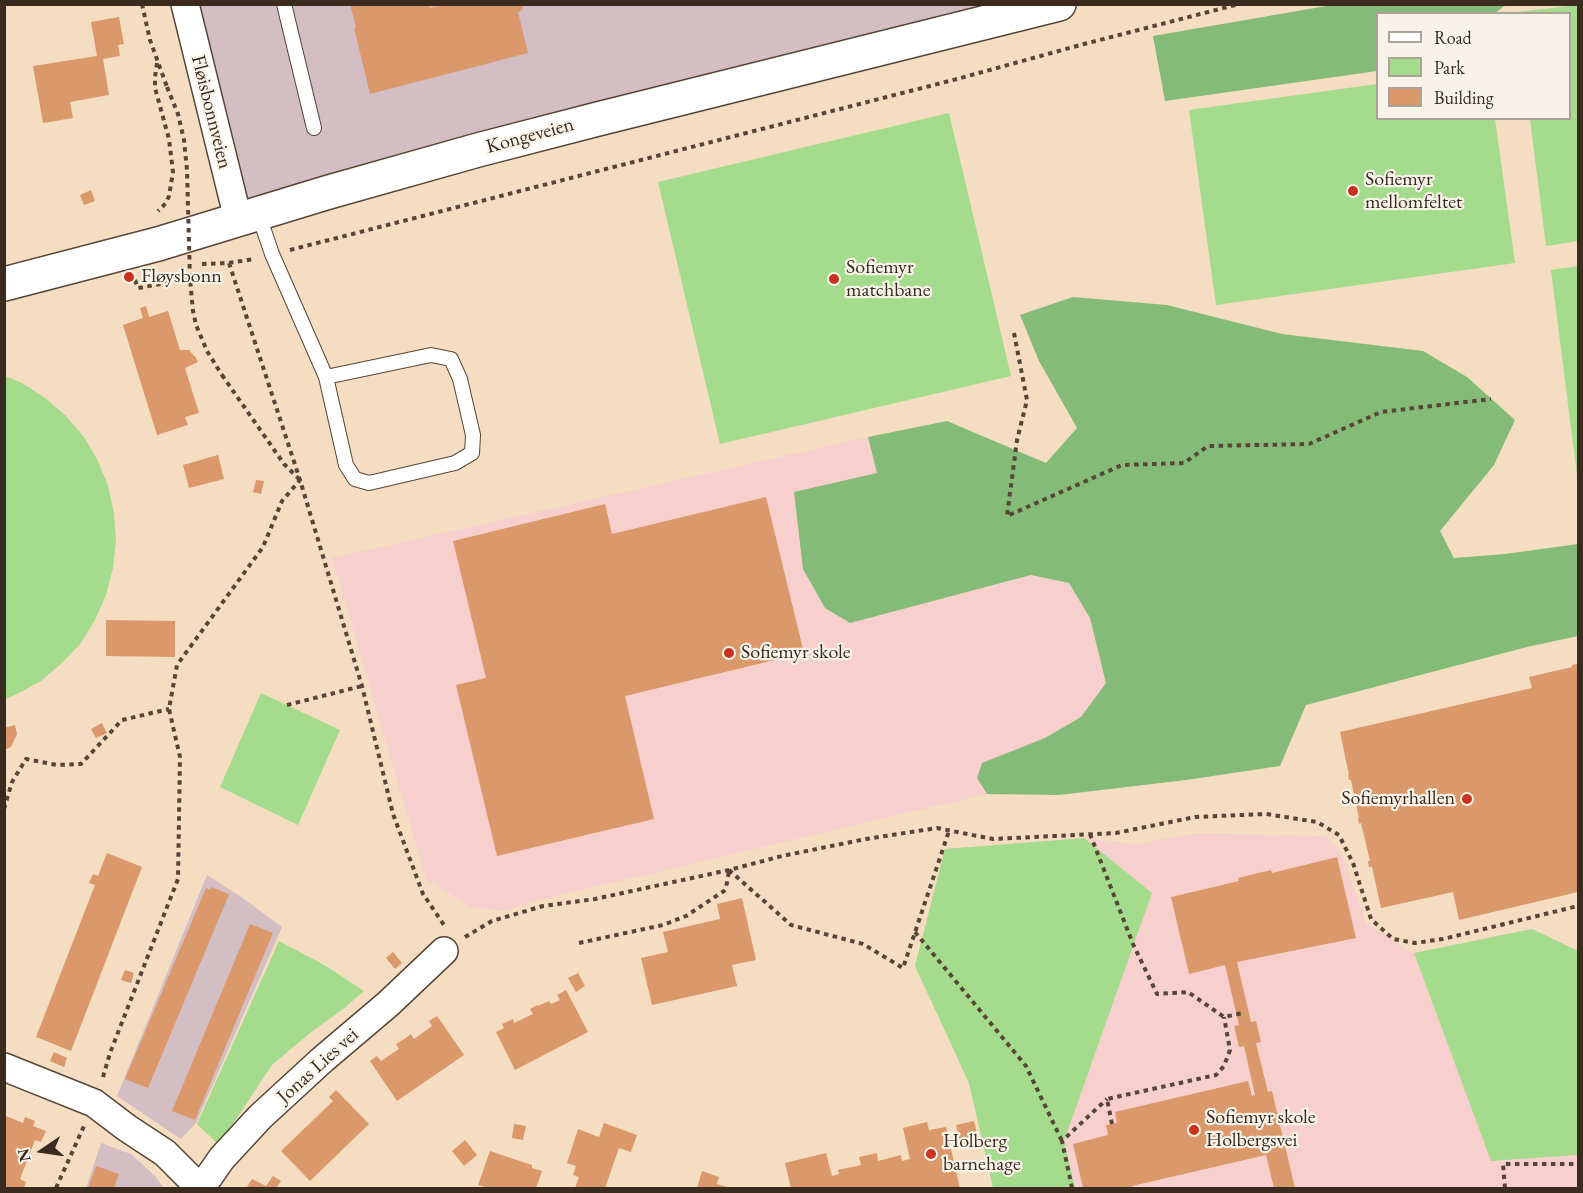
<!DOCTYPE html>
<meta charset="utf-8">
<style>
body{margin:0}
#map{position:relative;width:1583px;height:1193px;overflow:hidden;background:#f4ddc1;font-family:"EB Garamond",serif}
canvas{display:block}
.frame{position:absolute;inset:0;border:6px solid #3b2a1e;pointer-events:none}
.legend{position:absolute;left:1376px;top:12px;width:195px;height:108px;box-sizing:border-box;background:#f7f3e8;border:2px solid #aca397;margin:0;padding:8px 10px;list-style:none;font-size:18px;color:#3b2a1e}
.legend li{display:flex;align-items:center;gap:12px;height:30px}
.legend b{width:30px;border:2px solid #aca397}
.north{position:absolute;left:12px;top:1121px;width:60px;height:60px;-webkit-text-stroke:4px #f7f3e8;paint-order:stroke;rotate:257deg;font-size:16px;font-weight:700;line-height:24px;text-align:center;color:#3b2a1e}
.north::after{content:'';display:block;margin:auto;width:21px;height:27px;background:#3b2a1e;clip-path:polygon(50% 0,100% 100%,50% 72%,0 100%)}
</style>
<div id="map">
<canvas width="1583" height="1193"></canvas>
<div class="frame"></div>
<ul class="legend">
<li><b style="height:8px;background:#fff"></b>Road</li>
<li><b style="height:16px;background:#a5db8c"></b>Park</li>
<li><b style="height:16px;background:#da986b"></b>Building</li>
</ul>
<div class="north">N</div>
</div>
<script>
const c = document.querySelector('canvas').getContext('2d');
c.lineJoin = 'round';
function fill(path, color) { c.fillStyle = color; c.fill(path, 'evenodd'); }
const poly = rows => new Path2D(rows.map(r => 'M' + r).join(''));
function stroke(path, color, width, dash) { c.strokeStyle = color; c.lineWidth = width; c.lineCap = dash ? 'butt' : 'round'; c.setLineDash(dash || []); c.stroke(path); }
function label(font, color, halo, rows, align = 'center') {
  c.font = font + ' "EB Garamond",serif'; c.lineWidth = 4.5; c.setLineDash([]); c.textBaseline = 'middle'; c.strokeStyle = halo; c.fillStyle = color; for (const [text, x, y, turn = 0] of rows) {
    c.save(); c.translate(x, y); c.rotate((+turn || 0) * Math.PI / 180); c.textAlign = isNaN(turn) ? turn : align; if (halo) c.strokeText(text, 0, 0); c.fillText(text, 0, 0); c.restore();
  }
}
fill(poly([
 [868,437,877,473,850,623,1031,575,1069,583,1090,618,1106,682,1081,717,977,778,987,794,548,898,503,911,471,908,426,879,332,558],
 [1199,833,1326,836,1342,853,1366,923,1413,953,1532,929,1578,951,1578,1188,993,1188,969,1083,915,966,945,849,1084,838,1136,844]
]), '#f7d0cd');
fill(poly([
 [182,4,983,5,227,210],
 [207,875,244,899,282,927,196,1123,181,1139,117,1096],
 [101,1143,131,1154,155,1176,164,1188,86,1188]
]), '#d2bec3');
fill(poly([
 [1578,5,1578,241,1546,246,1530,119,1570,118,1570,14,1517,14,1517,12],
 [1377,84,1378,118,1495,119,1515,263,1216,305,1189,110],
 [949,113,1011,376,720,444,658,182],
 [1578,266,1578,483,1551,270],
 [5,376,22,383,45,398,66,416,84,437,98,461,108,486,114,513,116,540,113,568,106,595,95,620,81,643,62,663,41,681,17,694,5,699],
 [261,693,340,730,298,825,220,787],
 [1084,838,1152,893,1064,1141,1075,1188,993,1188,969,1083,915,966,945,849],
 [1532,929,1578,951,1578,1155,1491,1161,1414,953],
 [279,941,326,966,364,991,343,1009,310,1033,272,1065,219,1145,197,1124]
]), '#a5db8c');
fill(poly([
 [1332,5,1506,5,1495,13,1378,14,1377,71,1165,101,1153,36],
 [1073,297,1167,305,1282,334,1423,351,1467,377,1515,420,1494,465,1440,531,1454,558,1505,554,1578,544,1578,636,1527,647,1306,705,1280,766,1186,780,1059,795,987,794,977,778,982,763,1045,738,1081,717,1106,683,1090,618,1069,583,1031,575,850,623,825,608,803,569,794,492,877,473,868,437,947,421,1046,463,1077,428,1039,361,1020,315]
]), '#84bb78');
fill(poly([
 [350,4,429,4,430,8,445,4,522,4,523,10,518,12,528,53,370,94,354,28,356,27],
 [119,17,124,44,118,45,120,56,103,59,109,95,70,102,73,118,43,123,33,66,97,56,91,22],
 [91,190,95,201,84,205,80,195],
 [146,306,149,317,168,311,180,350,189,350,194,356,195,356,198,362,185,368,199,413,185,417,188,425,157,435,123,325,143,318,140,308],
 [218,455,224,479,189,488,183,465],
 [256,480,264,481,261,494,253,492],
 [766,497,804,653,625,696,654,819,497,856,456,685,486,678,453,541,605,504,612,534],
 [106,620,175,621,175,657,106,656],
 [1578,664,1578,892,1459,920,1453,892,1381,908,1372,867,1369,867,1368,861,1370,861,1361,823,1359,824,1358,818,1359,818,1351,780,1349,780,1348,775,1349,775,1340,732,1532,688,1529,677,1572,667,1572,665],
 [102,723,107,733,96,738,91,729],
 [15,725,17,734,11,747,4,750,4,728],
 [107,853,142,867,71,1051,36,1037,95,885,89,883,93,874,98,876],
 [1337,857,1356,938,1237,962,1251,1022,1256,1021,1261,1042,1256,1043,1268,1092,1272,1091,1295,1188,1274,1188,1266,1155,1132,1186,1133,1188,1083,1188,1073,1144,1108,1135,1106,1125,1117,1123,1115,1112,1248,1081,1252,1096,1255,1095,1244,1046,1239,1047,1234,1026,1239,1025,1225,965,1189,974,1171,897,1239,881,1238,878,1271,870,1272,873],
 [211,887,229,894,228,897,148,1088,125,1079,206,888,210,890],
 [742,898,756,960,732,965,737,986,652,1005,641,958,668,952,663,932,720,919,717,904],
 [250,924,273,933,195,1120,172,1111],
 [393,952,402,963,395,969,386,958],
 [125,970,134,973,131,983,121,980],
 [578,973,585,986,576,992,568,978],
 [566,990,588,1032,515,1070,496,1032,504,1028,502,1024,513,1019,514,1023,533,1014,530,1009,537,1005,538,1006,549,1001,551,1004,560,1000,557,995],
 [437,1016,464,1055,397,1101,370,1061,377,1056,381,1061,399,1049,396,1044,404,1039,411,1034,414,1039,432,1026,429,1021],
 [54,1052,67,1058,64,1067,50,1061],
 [336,1090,369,1124,310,1181,281,1151,333,1101,329,1097],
 [6,1116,23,1123,25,1117,35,1121,33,1126,46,1131,41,1142,35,1140,20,1179,26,1182,24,1188,4,1188,4,1121],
 [974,1121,979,1142,961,1146,956,1125],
 [927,1122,929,1130,946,1127,960,1188,791,1188,785,1163,826,1153,832,1176,839,1174,838,1170,861,1165,859,1157,877,1153,878,1161,901,1155,902,1161,910,1159,903,1128],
 [604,1123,637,1135,631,1152,619,1148,605,1188,575,1188,579,1177,573,1175,576,1166,567,1163,578,1129,599,1137],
 [514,1124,526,1126,523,1140,512,1138],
 [465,1140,477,1155,464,1166,452,1151],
 [490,1151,532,1165,532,1168,542,1171,536,1188,525,1187,524,1188,488,1188,478,1185],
 [96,1166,119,1174,114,1188,88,1188],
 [702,1171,719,1177,717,1184,730,1188,697,1188],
 [273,1176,281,1181,276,1188,250,1188,247,1187,252,1179,266,1186]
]), '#da986b');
const lane = poly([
 [284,4,314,128],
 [258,213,272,254,326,377,346,465,355,479,369,483,455,463,472,453,473,435,460,379,451,359,431,355,326,377]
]);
const street = poly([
 [185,4,238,219],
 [4,1067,94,1103,127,1128,165,1153,200,1188],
 [201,1188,222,1158,260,1117,322,1060,388,1004,444,951]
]);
const secondary = poly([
 [4,284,158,244,329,192,478,150,594,120,1059,4]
]);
stroke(lane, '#574536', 16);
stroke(street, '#574536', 30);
stroke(secondary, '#574536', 36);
stroke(poly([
 [142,4,150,40,167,87],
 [157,63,155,77,155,88,169,139,173,172,169,196,166,203,158,211],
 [290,250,957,79,1084,44,1239,4],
 [229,263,300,480,362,686,393,814,423,894,444,925],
 [202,264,229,263,254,259],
 [135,280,138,288,190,279],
 [1014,333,1027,400,1017,440,1007,516,1122,465,1184,463,1208,446,1309,444,1381,412,1491,399],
 [222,375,284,464,300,480],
 [287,705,362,686],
 [4,809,12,782,26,759,57,765,81,764,122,720,169,709],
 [1090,834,1133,944,1157,994,1188,992,1224,1017,1243,1013],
 [729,870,791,925,863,944,903,968,949,831],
 [915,932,1026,1066,1062,1141],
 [465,937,492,921,543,906,595,899,729,870,782,856,866,839,937,828,993,839,1116,833,1195,817,1266,814,1317,822,1339,835,1353,863,1371,919,1393,939,1415,943,1443,939,1578,906],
 [579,943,663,925,686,916,724,891,726,888,729,871],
 [103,1077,110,1053,178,879,180,757,169,709,177,665,263,547,282,501,300,480],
 [1112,1124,1107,1099,1216,1075,1224,1066,1230,1050,1224,1017],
 [56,1188,84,1126],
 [1072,1188,1062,1141,1107,1099],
 [1505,1188,1503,1164,1578,1164]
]), '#574536', 4, [4.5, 4.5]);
stroke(lane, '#fff', 14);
stroke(street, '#fff', 27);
stroke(secondary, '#fff', 33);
stroke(poly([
 [167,87,178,114,184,140,187,170,190,279,193,311,196,325,207,351,222,375]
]), '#574536', 4, [4.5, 4.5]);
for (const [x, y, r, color] of [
 [1353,191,6,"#c8321e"],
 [129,277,6,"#c8321e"],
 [834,279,6,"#c8321e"],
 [729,653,6,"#c8321e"],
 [1467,799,6,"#c8321e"],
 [1194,1130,6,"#c8321e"],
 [931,1154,6,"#c8321e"]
]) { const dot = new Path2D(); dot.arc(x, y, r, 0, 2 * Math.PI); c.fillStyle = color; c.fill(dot); stroke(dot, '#f7f3e8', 2); }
label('20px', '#3b2a1e', '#f7f3e8', [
 ["Fløisbonnveien",211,112,76],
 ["Kongeveien",530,136,-15],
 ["Jonas Lies vei",318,1066,-42]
]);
label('20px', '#3b2a1e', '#f7f3e8', [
 ["Sofiemyr",1365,180],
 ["mellomfeltet",1365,203],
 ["Sofiemyr",846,268],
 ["matchbane",846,291],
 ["Fløysbonn",141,277],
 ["Sofiemyr skole",741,653],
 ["Sofiemyrhallen",1455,799,"right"],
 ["Sofiemyr skole",1206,1118],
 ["Holbergsvei",1206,1141],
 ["Holberg",943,1142],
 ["barnehage",943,1165]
], 'left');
</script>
